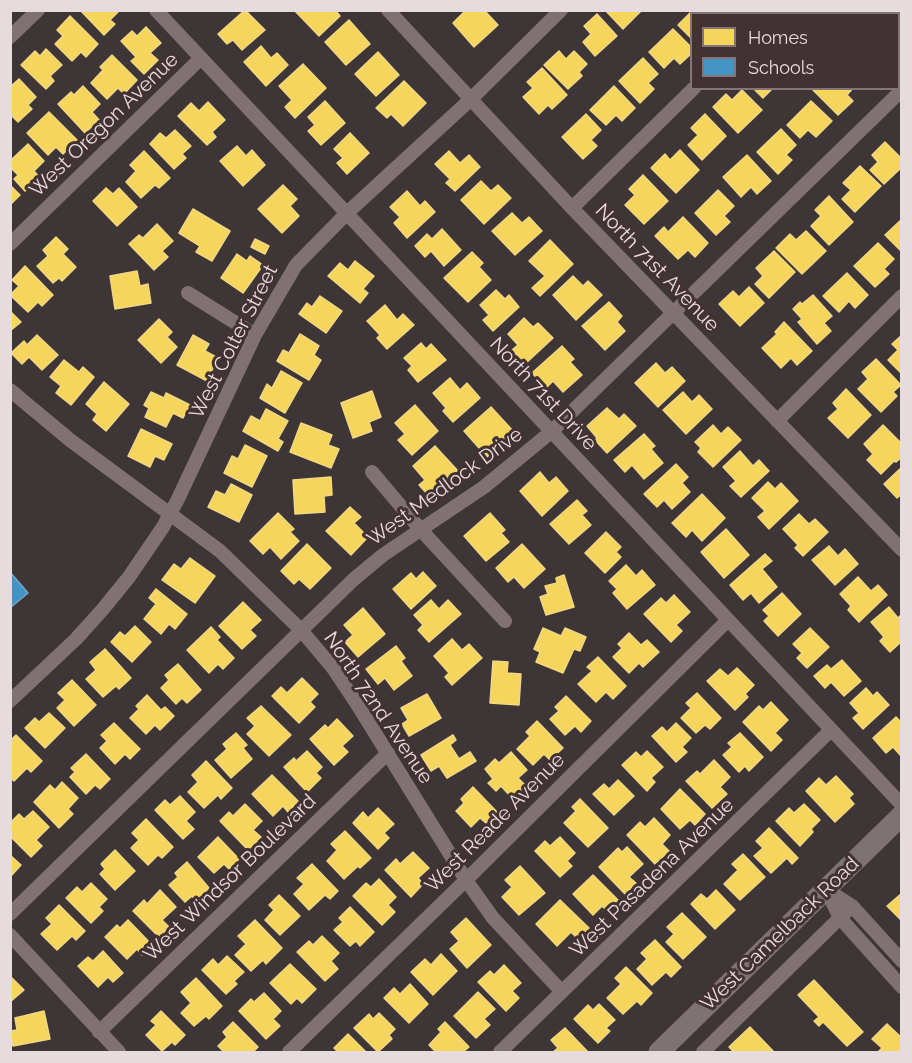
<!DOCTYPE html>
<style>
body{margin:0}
#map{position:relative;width:912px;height:1063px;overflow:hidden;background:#3e3636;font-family:Raleway,sans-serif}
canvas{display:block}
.frame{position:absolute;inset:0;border:12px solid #e7dcdd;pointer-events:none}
.legend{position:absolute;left:690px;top:12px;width:210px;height:78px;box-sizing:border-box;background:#423233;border:2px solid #847677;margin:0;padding:8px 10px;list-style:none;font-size:18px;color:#e7dcdd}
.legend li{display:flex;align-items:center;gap:12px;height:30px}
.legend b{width:30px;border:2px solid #847677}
</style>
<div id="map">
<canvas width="912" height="1063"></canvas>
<div class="frame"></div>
<ul class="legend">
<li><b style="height:16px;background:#f6d55c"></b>Homes</li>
<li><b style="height:16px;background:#4393c3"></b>Schools</li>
</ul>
</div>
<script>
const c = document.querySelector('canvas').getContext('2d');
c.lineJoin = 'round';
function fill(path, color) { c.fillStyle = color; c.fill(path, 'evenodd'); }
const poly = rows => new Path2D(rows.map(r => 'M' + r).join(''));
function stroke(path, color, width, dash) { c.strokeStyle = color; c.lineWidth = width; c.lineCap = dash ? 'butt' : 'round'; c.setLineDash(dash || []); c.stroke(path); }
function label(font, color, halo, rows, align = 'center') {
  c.font = font + ' Raleway,sans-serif'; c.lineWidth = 6; c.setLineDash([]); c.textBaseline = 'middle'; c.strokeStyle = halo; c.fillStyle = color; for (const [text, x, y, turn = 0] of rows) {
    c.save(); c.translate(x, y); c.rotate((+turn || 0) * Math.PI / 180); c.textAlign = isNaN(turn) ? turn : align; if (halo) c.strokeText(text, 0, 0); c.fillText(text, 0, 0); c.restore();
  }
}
const homes = poly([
 [80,10,120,10,110,20,115,24,104,35,80,10],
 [245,10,265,30,242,50,233,40,227,44,218,34,245,10],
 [335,10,340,16,319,36,295,11,335,10],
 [466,10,484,10,498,25,474,47,453,23,466,10],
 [605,10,642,10,623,29,605,10],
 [693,10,706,10,709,14,692,14,692,39,678,25,693,10],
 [894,10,902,10,902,50,898,47,898,14,891,14,894,10],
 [597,14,617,36,595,56,583,42,591,34,584,26,597,14],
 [70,16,98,44,86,57,81,52,72,61,55,44,63,36,57,30,70,16],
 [349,20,370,44,346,65,325,42,349,20],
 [146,27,161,43,150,53,158,60,144,74,131,61,136,57,121,41,132,31,137,36,146,27],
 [673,29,692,48,692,53,680,64,674,58,664,68,649,52,673,29],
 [261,46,271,58,277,53,288,65,266,86,244,62,261,46],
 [46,49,62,65,50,76,54,81,46,89,21,65,35,51,40,56,46,49],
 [559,51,566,59,574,51,587,64,579,72,582,76,568,89,544,65,559,51],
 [378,52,399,75,376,96,355,74,378,52],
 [112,55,137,80,124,94,118,88,107,99,91,83,103,70,100,67,112,55],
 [643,58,658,74,648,83,654,89,640,103,619,81,643,58],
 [303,64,326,88,295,118,285,107,292,100,279,86,303,64],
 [542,68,567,95,552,109,548,105,539,114,523,97,533,88,527,82,542,68],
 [19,79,36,97,28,105,32,109,18,122,10,114,10,87,19,79],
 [404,81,426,103,403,126,391,114,387,118,376,108,404,81],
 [83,86,100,104,92,112,99,120,85,133,58,104,71,92,74,95,83,86],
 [614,86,635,108,622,121,616,115,606,125,590,110,614,86],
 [753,88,773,88,763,98,753,88],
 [814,88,853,88,847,95,853,101,838,115,813,90,814,88],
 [742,90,762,110,738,133,713,107,726,94,732,100,742,90],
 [325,101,345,123,321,145,308,131,315,125,308,117,325,101],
 [811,101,832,121,816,137,808,130,800,138,787,125,811,101],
 [208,102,225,120,212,132,216,137,207,145,178,116,191,103,199,111,208,102],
 [49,112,77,140,63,154,56,147,48,155,27,133,49,112],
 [586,114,601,130,591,140,597,146,583,159,562,137,586,114],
 [705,114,726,136,702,160,688,145,698,135,691,128,705,114],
 [781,129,796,145,786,155,792,160,778,174,757,152,781,129],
 [175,130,191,146,182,154,186,158,174,169,150,144,160,133,166,138,175,130],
 [350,133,369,153,347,174,337,163,343,158,334,149,350,133],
 [885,142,902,159,902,167,884,184,870,170,878,162,872,155,885,142],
 [28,144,44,161,34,171,39,177,25,191,14,179,18,175,10,167,10,161,28,144],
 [237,146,246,156,252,150,265,165,243,186,220,161,237,146],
 [680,150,699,170,676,193,651,168,665,154,670,160,680,150],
 [144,151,170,178,159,188,155,185,141,198,126,182,136,171,130,165,144,151],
 [449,151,460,163,469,155,480,167,455,191,446,183,450,179,435,164,449,151],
 [747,155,771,181,757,194,751,187,741,197,723,177,747,155],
 [860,166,881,186,855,212,842,199,851,190,843,183,860,166],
 [643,175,668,201,644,224,625,205,635,195,629,189,643,175],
 [481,181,491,191,498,185,511,198,484,224,461,200,481,181],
 [10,185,20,195,10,205,10,185],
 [283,185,297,199,290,206,299,216,282,233,258,209,283,185],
 [106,188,113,194,119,188,137,207,117,226,93,201,106,188],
 [718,190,734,206,724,216,730,222,716,235,695,213,718,190],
 [407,191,420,206,425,201,435,212,407,238,394,223,400,217,390,207,407,191],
 [829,196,853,222,829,245,811,226,821,216,815,210,829,196],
 [193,209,230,231,212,261,196,252,200,246,179,233,193,209],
 [512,213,522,223,529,217,542,231,515,255,492,231,512,213],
 [683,217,708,243,695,257,688,250,678,259,655,236,664,227,668,232,683,217],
 [902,219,902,250,901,251,885,235,902,219],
 [157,224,173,241,162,251,168,257,154,270,129,244,139,235,143,238,157,224],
 [442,229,461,250,444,266,431,251,425,257,415,246,427,234,432,239,442,229],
 [806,231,826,251,802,274,776,248,790,234,796,240,806,231],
 [56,237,68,249,63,254,76,267,62,281,59,278,53,283,37,266,48,256,43,250,56,237],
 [255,239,269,246,265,254,251,247,255,239],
 [550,240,573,264,540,296,532,288,545,276,529,261,550,240],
 [878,243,894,259,884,269,889,274,875,287,854,266,878,243],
 [774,251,795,272,769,298,755,284,763,276,756,268,774,251],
 [472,252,483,263,479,267,491,280,468,302,444,278,472,252],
 [237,254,247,261,250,256,263,265,243,293,221,278,237,254],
 [355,261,374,276,363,289,368,293,360,303,328,276,340,263,348,270,355,261],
 [25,266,53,295,42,306,38,302,28,312,10,295,19,286,12,280,25,266],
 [137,271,140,286,148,284,151,303,115,309,110,276,137,271],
 [847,273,868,295,855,308,849,301,839,312,823,296,847,273],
 [573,276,583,286,588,281,602,295,576,320,553,295,573,276],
 [749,287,764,303,740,326,719,304,733,291,739,297,749,287],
 [496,290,505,299,509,295,519,307,493,331,483,320,489,315,480,305,496,290],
 [813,295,832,316,824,323,831,331,817,344,798,322,802,319,793,309,800,302,802,304,813,295],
 [320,296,342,311,326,333,299,314,307,303,312,307,320,296],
 [609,302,622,316,617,322,625,331,605,350,582,326,609,302],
 [385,305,397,320,403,314,414,325,387,349,377,338,380,335,367,321,385,305],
 [10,311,21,322,10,331,10,311],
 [524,318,533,327,538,323,553,338,525,364,512,350,518,345,508,334,524,318],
 [159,319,172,332,167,337,177,347,161,363,138,340,159,319],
 [784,322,812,351,797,365,791,358,781,368,762,348,777,334,775,332,784,322],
 [300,334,319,346,314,355,321,360,309,380,277,361,283,350,289,353,300,334],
 [37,335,58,355,42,370,29,357,22,364,11,353,24,341,27,345,37,335],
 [193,335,209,344,205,351,218,358,207,381,177,365,193,335],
 [902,335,902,374,888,360,898,350,892,344,902,335],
 [421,343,426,349,431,344,446,360,418,382,408,370,412,366,404,358,421,343],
 [562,346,574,359,570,362,582,375,563,392,553,381,546,388,532,373,562,346],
 [876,359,901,385,893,392,897,396,881,412,858,389,868,379,862,372,876,359],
 [64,360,79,372,83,367,94,377,71,405,56,393,61,386,50,377,64,360],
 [656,363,665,373,672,367,685,381,658,407,635,383,656,363],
 [281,371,302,383,285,413,260,398,267,384,272,388,281,371],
 [450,378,460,390,467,383,480,398,453,422,443,411,446,408,433,393,450,378],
 [104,382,129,404,106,431,93,420,97,414,86,404,104,382],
 [846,389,871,415,848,438,828,418,838,409,833,403,846,389],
 [372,391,381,417,369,422,372,431,353,438,341,403,372,391],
 [151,392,164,398,166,393,190,405,183,418,173,413,166,427,145,417,149,408,144,405,151,392],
 [683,392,692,402,699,395,712,409,686,434,663,410,683,392],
 [415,405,438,431,412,455,398,440,405,434,395,423,415,405],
 [491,407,514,432,487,457,464,431,491,407],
 [607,408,619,419,624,414,636,426,607,453,595,440,597,438,587,426,607,408],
 [266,409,288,421,278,439,283,442,278,451,243,431,251,416,260,421,266,409],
 [301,423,332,435,328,445,339,449,331,468,290,452,301,423],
 [713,425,721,434,728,427,741,440,713,467,698,452,701,448,695,442,713,425],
 [883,425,902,444,902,457,896,462,894,461,881,474,867,460,873,454,864,444,883,425],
 [141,429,172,444,164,460,155,456,150,467,128,456,141,429],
 [644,434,655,446,651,449,663,463,644,479,632,465,625,472,614,460,644,434],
 [245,445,267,456,252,487,224,473,232,456,238,459,245,445],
 [435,446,458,471,430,497,419,485,425,480,413,466,435,446],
 [740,451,753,466,759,460,769,471,741,497,730,486,736,481,723,467,740,451],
 [676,464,688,477,682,483,690,492,672,509,664,500,657,507,644,494,676,464],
 [902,467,902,494,897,498,884,484,902,467],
 [540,472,549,483,556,477,568,491,542,516,520,491,540,472],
 [331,477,332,495,324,496,325,512,295,514,293,480,331,477],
 [768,482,775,489,781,483,798,501,769,529,758,517,765,511,752,498,768,482],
 [231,484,252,495,239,522,208,507,216,491,225,495,231,484],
 [702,494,725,518,702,541,692,530,686,537,672,523,702,494],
 [577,500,587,511,582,515,591,525,569,544,550,524,577,500],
 [350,507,361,517,354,523,368,537,351,555,326,531,350,507],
 [278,513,294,529,290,532,299,541,281,559,270,547,263,554,250,541,278,513],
 [490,513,505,530,501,533,509,542,486,561,464,536,490,513],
 [799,514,809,524,815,519,828,532,803,556,795,548,798,545,783,529,799,514],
 [726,529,749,555,724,578,701,552,726,529],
 [606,532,621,547,616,552,621,557,605,573,585,553,606,532],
 [307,544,331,568,310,589,299,579,294,584,281,571,307,544],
 [522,544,545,569,524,588,514,577,508,582,496,568,522,544],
 [829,546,838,556,845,549,858,564,835,585,812,560,829,546],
 [765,554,772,561,762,569,777,587,759,603,751,593,743,600,730,585,765,554],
 [190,558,215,576,195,603,162,580,174,564,181,569,190,558],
 [626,565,636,576,642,570,655,585,627,609,613,593,617,589,609,581,626,565],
 [423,572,436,586,411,609,393,589,411,573,416,579,423,572],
 [564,575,574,607,546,615,540,597,548,594,545,586,557,583,556,578,564,575],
 [858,577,871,591,878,585,887,595,859,622,848,610,851,606,840,594,858,577],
 [156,589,187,614,175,629,169,624,161,634,144,619,156,604,149,598,156,589],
 [782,593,801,614,778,636,764,621,769,616,763,610,782,593],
 [674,595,690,612,676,625,682,631,671,642,644,614,661,598,666,603,674,595],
 [431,600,439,609,448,600,461,614,429,642,418,630,423,625,414,615,431,600],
 [243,602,261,620,250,630,256,636,242,649,219,626,243,602],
 [889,607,898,618,902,614,902,641,890,652,880,641,884,637,871,622,889,607],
 [363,608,385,634,358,657,345,642,353,635,344,625,363,608],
 [135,626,151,642,132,662,111,642,120,632,125,636,135,626],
 [211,627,220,637,217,640,234,658,223,669,218,664,209,673,187,650,211,627],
 [543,628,561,636,565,628,586,637,580,651,574,649,563,673,536,662,540,652,534,649,543,628],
 [810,628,829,647,807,668,797,658,802,653,793,644,810,628],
 [629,633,641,645,647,640,659,652,643,667,639,663,629,673,613,657,622,648,618,644,629,633],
 [452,639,462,650,469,644,482,658,452,685,445,677,449,673,434,656,452,639],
 [396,646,405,658,401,661,412,676,394,690,385,678,378,684,366,669,396,646],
 [105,649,131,678,119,689,116,686,103,697,86,679,96,670,90,662,105,649],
 [598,657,626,686,613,699,606,692,596,702,578,684,592,671,587,667,598,657],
 [842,660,861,681,844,696,831,682,825,688,814,676,827,665,831,669,842,660],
 [493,661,508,662,507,673,521,674,519,705,490,703,493,661],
 [178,664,201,690,187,703,182,698,176,704,161,688,169,680,165,675,178,664],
 [737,668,754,685,745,694,748,697,735,710,707,681,720,669,728,676,737,668],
 [302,678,318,694,310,702,315,707,299,723,272,696,281,687,287,693,302,678],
 [72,680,96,705,74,726,57,708,65,700,58,693,72,680],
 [866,688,873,696,877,692,889,705,863,729,853,718,859,713,850,703,866,688],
 [697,693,721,718,710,729,705,725,696,733,681,718,691,708,686,703,697,693],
 [427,694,441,718,409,736,402,724,408,720,401,708,427,694],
 [147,695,161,710,165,707,174,716,160,730,155,725,146,734,130,718,139,709,136,706,147,695],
 [566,696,591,721,581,732,575,726,565,735,550,719,559,711,555,707,566,696],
 [771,702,788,720,775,733,782,740,771,751,743,722,759,706,763,710,771,702],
 [261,706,291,735,269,756,247,734,255,726,247,718,261,706],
 [49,713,65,728,45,748,25,728,35,718,39,722,49,713],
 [896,717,902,723,902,757,893,747,886,753,873,738,896,717],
 [337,719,353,736,342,746,348,752,334,765,310,739,325,725,328,728,337,719],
 [537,721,563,748,550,760,544,754,533,765,517,749,530,736,526,732,537,721],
 [114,723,140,749,130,759,125,754,115,764,100,748,107,741,101,735,114,723],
 [676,723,691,738,682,747,687,752,676,762,652,736,662,727,667,732,676,723],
 [236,733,247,745,243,748,252,759,231,778,215,760,227,749,223,744,236,733],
 [740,733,763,757,749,771,745,766,739,772,723,755,732,747,728,743,740,733],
 [16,735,42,761,31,772,27,768,14,781,10,778,10,741,16,735],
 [453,735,456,740,450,745,459,759,470,752,476,761,447,778,439,766,431,771,421,755,453,735],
 [307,751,322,767,316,773,321,778,307,792,284,767,294,758,296,761,307,751],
 [647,751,663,767,651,778,655,782,647,791,622,765,636,752,641,757,647,751],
 [511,752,527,770,518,778,526,786,512,798,501,786,496,791,488,783,493,779,485,769,495,759,499,763,511,752],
 [86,754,110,779,100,789,95,785,86,794,70,777,75,772,71,768,86,754],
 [714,760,730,777,720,787,727,794,712,808,686,781,697,771,700,774,714,760],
 [206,761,232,788,221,799,218,795,204,808,188,792,198,782,192,775,206,761],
 [272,775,298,801,288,812,283,806,273,816,252,794,272,775],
 [836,776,853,794,849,798,854,804,835,822,806,791,819,778,826,785,836,776],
 [618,780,634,796,614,815,593,794,604,784,609,789,618,780],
 [62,782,78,798,68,809,73,814,59,828,34,802,50,785,55,790,62,782],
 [473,787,497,812,486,823,480,818,471,827,456,811,464,803,461,799,473,787],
 [680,789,705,814,695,825,690,820,680,829,661,809,680,789],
 [180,796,195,812,186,821,194,829,183,839,155,810,165,800,170,805,180,796],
 [580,799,608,828,588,847,564,823,576,811,572,807,580,799],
 [245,804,262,821,253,830,261,837,248,850,220,821,229,812,233,816,245,804],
 [804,804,820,820,811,829,813,832,800,846,776,821,789,808,794,813,804,804],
 [378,808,394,824,384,833,389,838,378,849,353,823,363,812,368,818,378,808],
 [33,811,49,827,36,840,42,846,31,857,10,836,10,823,19,814,24,819,33,811],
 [654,818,670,835,662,844,669,851,655,864,627,835,640,822,645,827,654,818],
 [146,819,173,847,162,858,158,855,148,865,131,848,139,840,132,833,146,819],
 [769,828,798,858,792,864,787,858,771,873,754,856,763,848,756,841,769,828],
 [345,831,371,858,360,868,358,866,344,879,327,861,337,850,331,844,345,831],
 [218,837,239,859,229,869,224,864,214,873,198,857,218,837],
 [560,837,575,853,567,861,572,866,560,877,535,851,545,841,550,846,560,837],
 [627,847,643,864,629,877,636,883,625,894,599,867,618,848,622,852,627,847],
 [115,850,135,871,115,890,100,874,105,869,101,864,115,850],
 [413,852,429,868,418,878,423,884,411,897,385,870,396,859,400,864,413,852],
 [743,854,765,877,740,900,724,884,738,870,732,864,743,854],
 [10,855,21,865,11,876,10,876,10,855],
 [187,862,209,888,196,901,192,896,185,902,169,885,178,877,175,873,187,862],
 [312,864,338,891,330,899,325,895,309,910,294,894,304,884,297,878,312,864],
 [520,866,545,893,519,915,502,897,512,887,505,880,520,866],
 [593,875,618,900,607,911,602,906,593,915,573,894,593,875],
 [379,879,396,897,388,905,395,912,382,925,353,896,366,883,371,887,379,879],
 [91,883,107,899,99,907,103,911,91,923,66,898,77,887,82,892,91,883],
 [160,890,176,907,162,920,169,927,159,937,133,911,144,900,147,904,160,890],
 [716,890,735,910,715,929,691,904,701,894,707,899,716,890],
 [902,893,902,921,887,906,902,893],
 [279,895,300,916,280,935,265,920,274,910,269,905,279,895],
 [560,900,589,928,578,939,571,932,557,946,536,924,560,900],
 [59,905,85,931,76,940,72,936,57,950,41,934,52,924,46,918,59,905],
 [350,907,374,932,360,946,356,941,350,946,334,930,343,922,339,918,350,907],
 [682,913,706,937,683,959,666,942,674,934,667,927,682,913],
 [466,918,491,945,467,968,450,949,459,941,451,932,466,918],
 [128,920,152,945,142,955,137,949,127,959,105,937,117,925,120,928,128,920],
 [255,920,282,948,266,964,263,960,251,971,235,955,246,944,238,936,255,920],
 [322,936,339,953,331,961,338,969,325,981,297,952,309,941,313,945,322,936],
 [655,940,681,967,671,977,666,972,652,985,637,969,647,959,641,953,655,940],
 [103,951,123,973,113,982,108,977,98,987,78,966,88,957,93,961,103,951],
 [441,954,457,971,433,995,411,972,425,959,431,965,441,954],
 [227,956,244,972,234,981,237,984,226,994,202,970,213,959,218,965,227,956],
 [290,964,316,989,302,1003,297,998,291,1004,270,983,290,964],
 [504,965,521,983,512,991,519,998,506,1011,478,982,490,971,494,975,504,965],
 [626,967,652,993,641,1005,637,1001,623,1014,607,998,621,984,615,978,626,967],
 [10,976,24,990,10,1002,10,976],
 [196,978,222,1006,209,1019,206,1016,194,1026,181,1013,191,1003,181,992,196,978],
 [814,980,863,1032,847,1046,823,1022,819,1026,814,1021,819,1017,798,995,814,980],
 [410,984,428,1004,409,1023,384,998,394,988,400,994,410,984],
 [478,992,495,1009,484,1019,490,1025,476,1038,454,1016,478,992],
 [264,993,281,1011,273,1019,280,1026,266,1039,239,1011,251,999,254,1002,264,993],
 [599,1004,615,1020,606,1028,610,1031,598,1043,574,1019,588,1005,593,1010,599,1004],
 [44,1011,50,1039,13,1046,10,1031,17,1030,15,1018,44,1011],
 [161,1011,185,1035,175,1045,172,1042,162,1051,146,1035,156,1025,151,1021,161,1011],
 [379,1013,395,1029,389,1035,392,1039,378,1052,354,1028,369,1014,373,1019,379,1013],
 [233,1022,258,1047,253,1052,224,1052,218,1046,227,1037,223,1032,233,1022],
 [445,1022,469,1047,463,1052,436,1052,429,1045,441,1032,438,1029,445,1022],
 [887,1024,902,1038,902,1052,878,1052,882,1048,872,1039,887,1024],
 [750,1027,774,1052,734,1052,729,1047,750,1027],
 [565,1028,588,1052,553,1052,558,1048,551,1040,565,1028],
 [348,1034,366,1052,338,1052,334,1048,348,1034]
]);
fill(homes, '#f6d55c');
stroke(homes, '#f2d783', 1.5);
const schools = poly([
 [10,572,28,593,10,608,10,572]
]);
fill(schools, '#4393c3');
stroke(schools, '#74a9cb', 1.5);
stroke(poly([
 [156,10,902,805],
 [388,10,572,208,902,550],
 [771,14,774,10],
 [10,37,38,10],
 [572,208,694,88],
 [10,244,200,59],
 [188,293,255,335],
 [10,390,70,440,220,551,301,630,333,668,357,704,466,880,493,918,562,992],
 [777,421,902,296],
 [372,472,421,530,505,621],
 [10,701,76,639,103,609,129,577,163,527,178,499,255,335,296,265,347,213,471,99,561,10],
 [826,889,840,918,902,987],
 [826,889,852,906,902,961],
 [10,914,354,579,383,555,484,487,551,432,902,90],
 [10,935,119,1052],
 [99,1032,388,753],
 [289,1052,466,880,728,620],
 [500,1052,830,731],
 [703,1052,852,906]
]), '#807272', 14);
stroke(poly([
 [659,1052,902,815]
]), '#7f7272', 21);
label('20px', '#e7dcdd', '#423233', [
 ["West Oregon Avenue",104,125,-44],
 ["North 71st Avenue",657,268,46],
 ["West Colter Street",234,342,-63],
 ["North 71st Drive",543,394,47],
 ["West Medlock Drive",445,487,-36],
 ["North 72nd Avenue",378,708,56],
 ["West Reade Avenue",495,823,-45],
 ["West Windsor Boulevard",230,878,-44],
 ["West Pasadena Avenue",652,878,-44],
 ["West Camelback Road",780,934,-44]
]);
</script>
